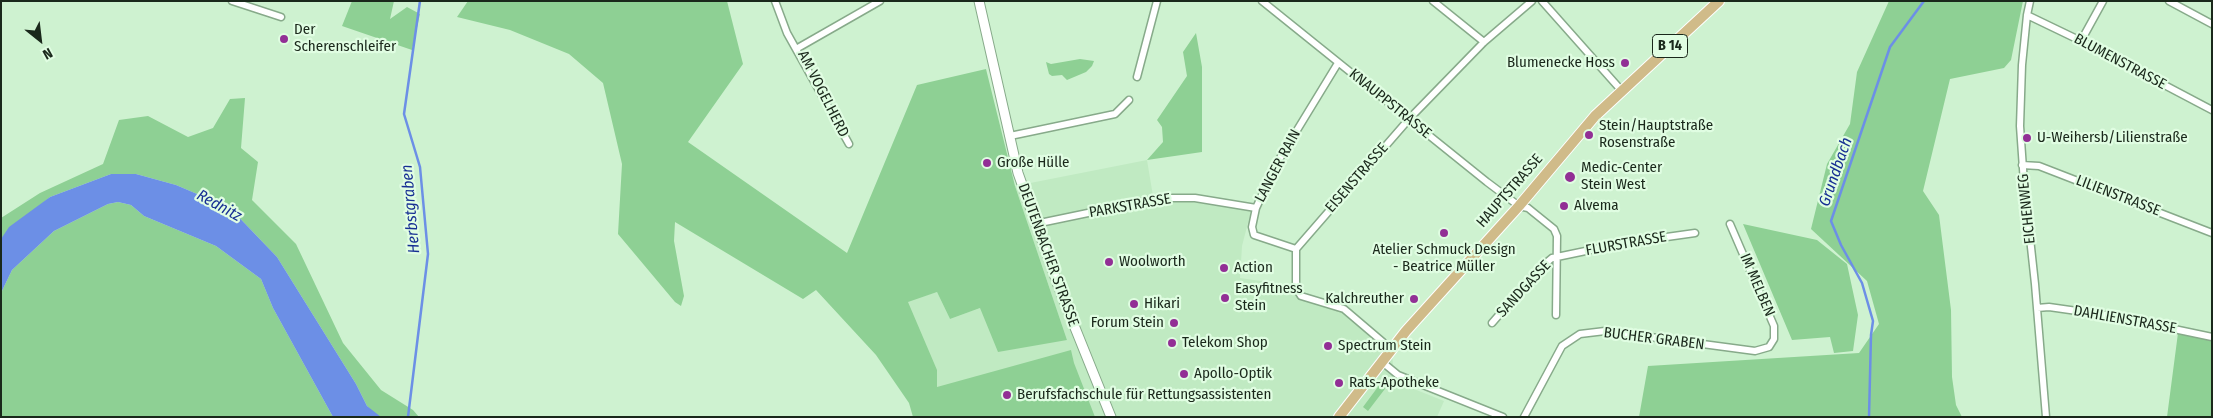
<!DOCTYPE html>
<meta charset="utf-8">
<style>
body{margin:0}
#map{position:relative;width:2213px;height:418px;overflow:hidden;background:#cef2d0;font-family:"Fira Sans Condensed",sans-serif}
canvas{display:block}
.frame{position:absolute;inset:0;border:2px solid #1a281b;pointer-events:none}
.north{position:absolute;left:15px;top:15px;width:50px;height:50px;-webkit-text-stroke:4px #e0fde2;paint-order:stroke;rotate:151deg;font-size:14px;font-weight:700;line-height:20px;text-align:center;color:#1a281b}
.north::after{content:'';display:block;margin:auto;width:18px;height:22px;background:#1a281b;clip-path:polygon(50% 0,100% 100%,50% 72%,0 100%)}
</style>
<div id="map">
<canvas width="2213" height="418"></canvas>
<div class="frame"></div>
<div class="north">N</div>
</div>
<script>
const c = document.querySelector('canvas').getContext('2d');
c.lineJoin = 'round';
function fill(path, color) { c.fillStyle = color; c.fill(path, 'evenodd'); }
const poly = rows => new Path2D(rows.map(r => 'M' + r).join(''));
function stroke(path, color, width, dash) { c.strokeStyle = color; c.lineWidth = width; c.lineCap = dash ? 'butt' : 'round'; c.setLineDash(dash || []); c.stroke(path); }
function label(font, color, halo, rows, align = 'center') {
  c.font = font + ' "Fira Sans Condensed",sans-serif'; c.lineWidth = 4.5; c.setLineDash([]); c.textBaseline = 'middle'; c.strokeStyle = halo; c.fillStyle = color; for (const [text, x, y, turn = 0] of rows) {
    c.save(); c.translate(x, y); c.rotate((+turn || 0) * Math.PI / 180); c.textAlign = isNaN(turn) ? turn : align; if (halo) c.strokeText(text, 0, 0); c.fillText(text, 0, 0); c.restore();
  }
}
fill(poly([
 [1147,160,1153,196,1251,211,1242,246,1240,278,1295,286,1303,297,1348,311,1392,351,1394,381,1444,401,1437,417,938,417,907,301,937,292,950,319,980,308,1067,340,1015,186]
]), '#c0eac2');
fill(poly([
 [352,1,394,1,390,19,407,7,420,14,412,50,342,26],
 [468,1,727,1,743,64,688,142,847,253,917,85,986,69,1015,186,1067,340,998,352,980,308,950,319,937,292,908,302,937,370,937,387,1071,350,1074,363,1095,417,913,417,909,403,876,355,816,290,803,299,675,222,674,241,684,296,681,306,675,302,618,234,622,164,603,83,569,54,510,30,457,17],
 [1889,1,2023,1,2011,60,2004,68,1950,79,1923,191,1939,215,1951,310,1952,377,1956,405,1962,417,1639,417,1648,366,1859,353,1879,324,1867,281,1811,229,1827,164,1850,124,1857,72],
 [1196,33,1202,67,1202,152,1147,160,1163,142,1162,127,1157,120,1187,76,1183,52],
 [1080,59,1094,61,1092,66,1086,72,1067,80,1062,75,1052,76,1049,74,1046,62,1051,64],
 [245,98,241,148,258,162,252,200,296,244,343,343,381,390,413,410,419,417,377,417,367,406,356,384,277,257,230,208,176,185,136,174,111,174,50,197,1,239,1,218,40,193,103,164,119,120,148,116,188,137,213,128,230,99],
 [118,202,131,205,144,216,216,246,261,279,273,308,333,417,1,417,1,293,12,270,54,231,108,204],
 [1743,224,1817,240,1847,264,1858,315,1853,351,1834,353,1830,337,1792,340],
 [2178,333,2212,340,2212,417,2167,417],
 [1386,376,1391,381,1368,411,1363,407]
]), '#8ed094');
fill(poly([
 [111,174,136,174,176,185,230,208,277,257,356,384,367,406,381,417,333,417,273,308,261,279,216,246,144,216,131,205,118,202,108,204,54,231,12,270,1,293,1,239,9,227,50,197]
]), '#6c8fe6');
stroke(poly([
 [408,417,428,254,420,167,404,114,420,1],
 [1869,417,1871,335,1873,321,1862,283,1841,245,1831,221,1890,47,1924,1]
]), '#6c8fe6', 2.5);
const street = poly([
 [232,1,281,17],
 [775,1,787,33,849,144],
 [1262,1,1487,182,1519,206,1528,208,1554,229,1557,236,1556,315],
 [1433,1,1484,42],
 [1542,1,1621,90],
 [2030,1,2027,15,2022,65,2020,126,2024,183,2035,284,2046,417],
 [2169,1,2212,24],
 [2027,15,2081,41,2212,110],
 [2081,41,2103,1],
 [796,49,880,1],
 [1137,77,1157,1],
 [1010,136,1115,114,1129,100],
 [2022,165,2039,166,2212,233],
 [1035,224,1160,198,1195,198,1256,208],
 [1296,249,1254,235,1252,227,1256,208,1277,163,1338,63],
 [2037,308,2049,307,2112,316,2212,337],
 [1492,323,1540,268,1552,258,1624,243,1695,233],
 [1391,349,1344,309,1301,296,1296,288,1296,249,1409,119,1484,42,1532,1],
 [1381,361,1398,375,1503,417],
 [1524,417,1562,346,1580,334,1605,331,1755,351,1769,347,1774,339,1774,326,1730,224]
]);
const secondary = poly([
 [979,1,1018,173,1059,288,1111,417]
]);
const primary = poly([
 [1339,417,1406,331,1519,206,1595,116,1719,1]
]);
stroke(street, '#87aa8a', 9);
stroke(secondary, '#87aa8a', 11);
stroke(primary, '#fff', 12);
stroke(street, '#fff', 6);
stroke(secondary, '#fff', 9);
stroke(primary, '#d0bb89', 10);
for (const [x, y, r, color] of [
 [284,39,5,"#922f95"],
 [1625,63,5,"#922f95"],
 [1589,135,5,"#922f95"],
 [2027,138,5,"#922f95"],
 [987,163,5,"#922f95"],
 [1570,177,6,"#922f95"],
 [1564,206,5,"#922f95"],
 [1444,233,5,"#922f95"],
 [1109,262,5,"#922f95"],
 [1224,268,5,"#922f95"],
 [1225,298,5,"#922f95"],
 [1414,299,5,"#922f95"],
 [1134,304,5,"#922f95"],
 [1174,323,5,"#922f95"],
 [1172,343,5,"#922f95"],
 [1328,346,5,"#922f95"],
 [1184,374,5,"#922f95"],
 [1339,383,5,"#922f95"],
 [1007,395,5,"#922f95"]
]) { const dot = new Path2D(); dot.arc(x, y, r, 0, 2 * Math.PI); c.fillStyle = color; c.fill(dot); stroke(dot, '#e0fde2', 2); }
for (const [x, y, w] of [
 [1670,46,35]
]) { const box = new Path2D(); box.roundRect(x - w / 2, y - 11.5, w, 23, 4); c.fillStyle = '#e0fde2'; c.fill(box); stroke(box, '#1a281b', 1); }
label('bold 14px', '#1a281b', null, [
 ["B 14",1670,46]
]);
label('15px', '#1a281b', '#e0fde2', [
 ["Der",294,30],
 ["Scherenschleifer",294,47],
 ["Blumenecke Hoss",1615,63,"right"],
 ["Stein/Hauptstraße",1599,126],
 ["Rosenstraße",1599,143],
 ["U-Weihersb/Lilienstraße",2037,138],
 ["Große Hülle",997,163],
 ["Medic-Center",1581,168],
 ["Stein West",1581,185],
 ["Alvema",1574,206],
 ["Atelier Schmuck Design",1444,250,"center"],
 ["- Beatrice Müller",1444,267,"center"],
 ["Woolworth",1119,262],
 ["Action",1234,268],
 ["Easyfitness",1235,289],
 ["Stein",1235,306],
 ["Kalchreuther",1404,299,"right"],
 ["Hikari",1144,304],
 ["Forum Stein",1164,323,"right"],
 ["Telekom Shop",1182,343],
 ["Spectrum Stein",1338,346],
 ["Apollo-Optik",1194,374],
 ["Rats-Apotheke",1349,383],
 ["Berufsfachschule für Rettungsassistenten",1017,395]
], 'left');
label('15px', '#1a281b', '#e0fde2', [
 ["BLUMENSTRASSE",2120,62,28],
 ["AM VOGELHERD",823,94,63],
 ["KNAUPPSTRASSE",1390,104,39],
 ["LANGER RAIN",1278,166,-62],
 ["EISENSTRASSE",1357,178,-49],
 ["HAUPTSTRASSE",1510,191,-49],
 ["LILIENSTRASSE",2118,196,21],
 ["PARKSTRASSE",1130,206,-10],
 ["EICHENWEG",2027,209,-96],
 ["FLURSTRASSE",1626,244,-10],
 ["DEUTENBACHER STRASSE",1048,255,70],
 ["IM MELBEN",1757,285,67],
 ["SANDGASSE",1524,289,-47],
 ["DAHLIENSTRASSE",2125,320,10],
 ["BUCHER GRABEN",1654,339,7]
]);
label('italic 16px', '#172f93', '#e0fde2', [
 ["Grundbach",1836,172,-71],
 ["Rednitz",219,206,29],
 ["Herbstgraben",411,209,-95]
]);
</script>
